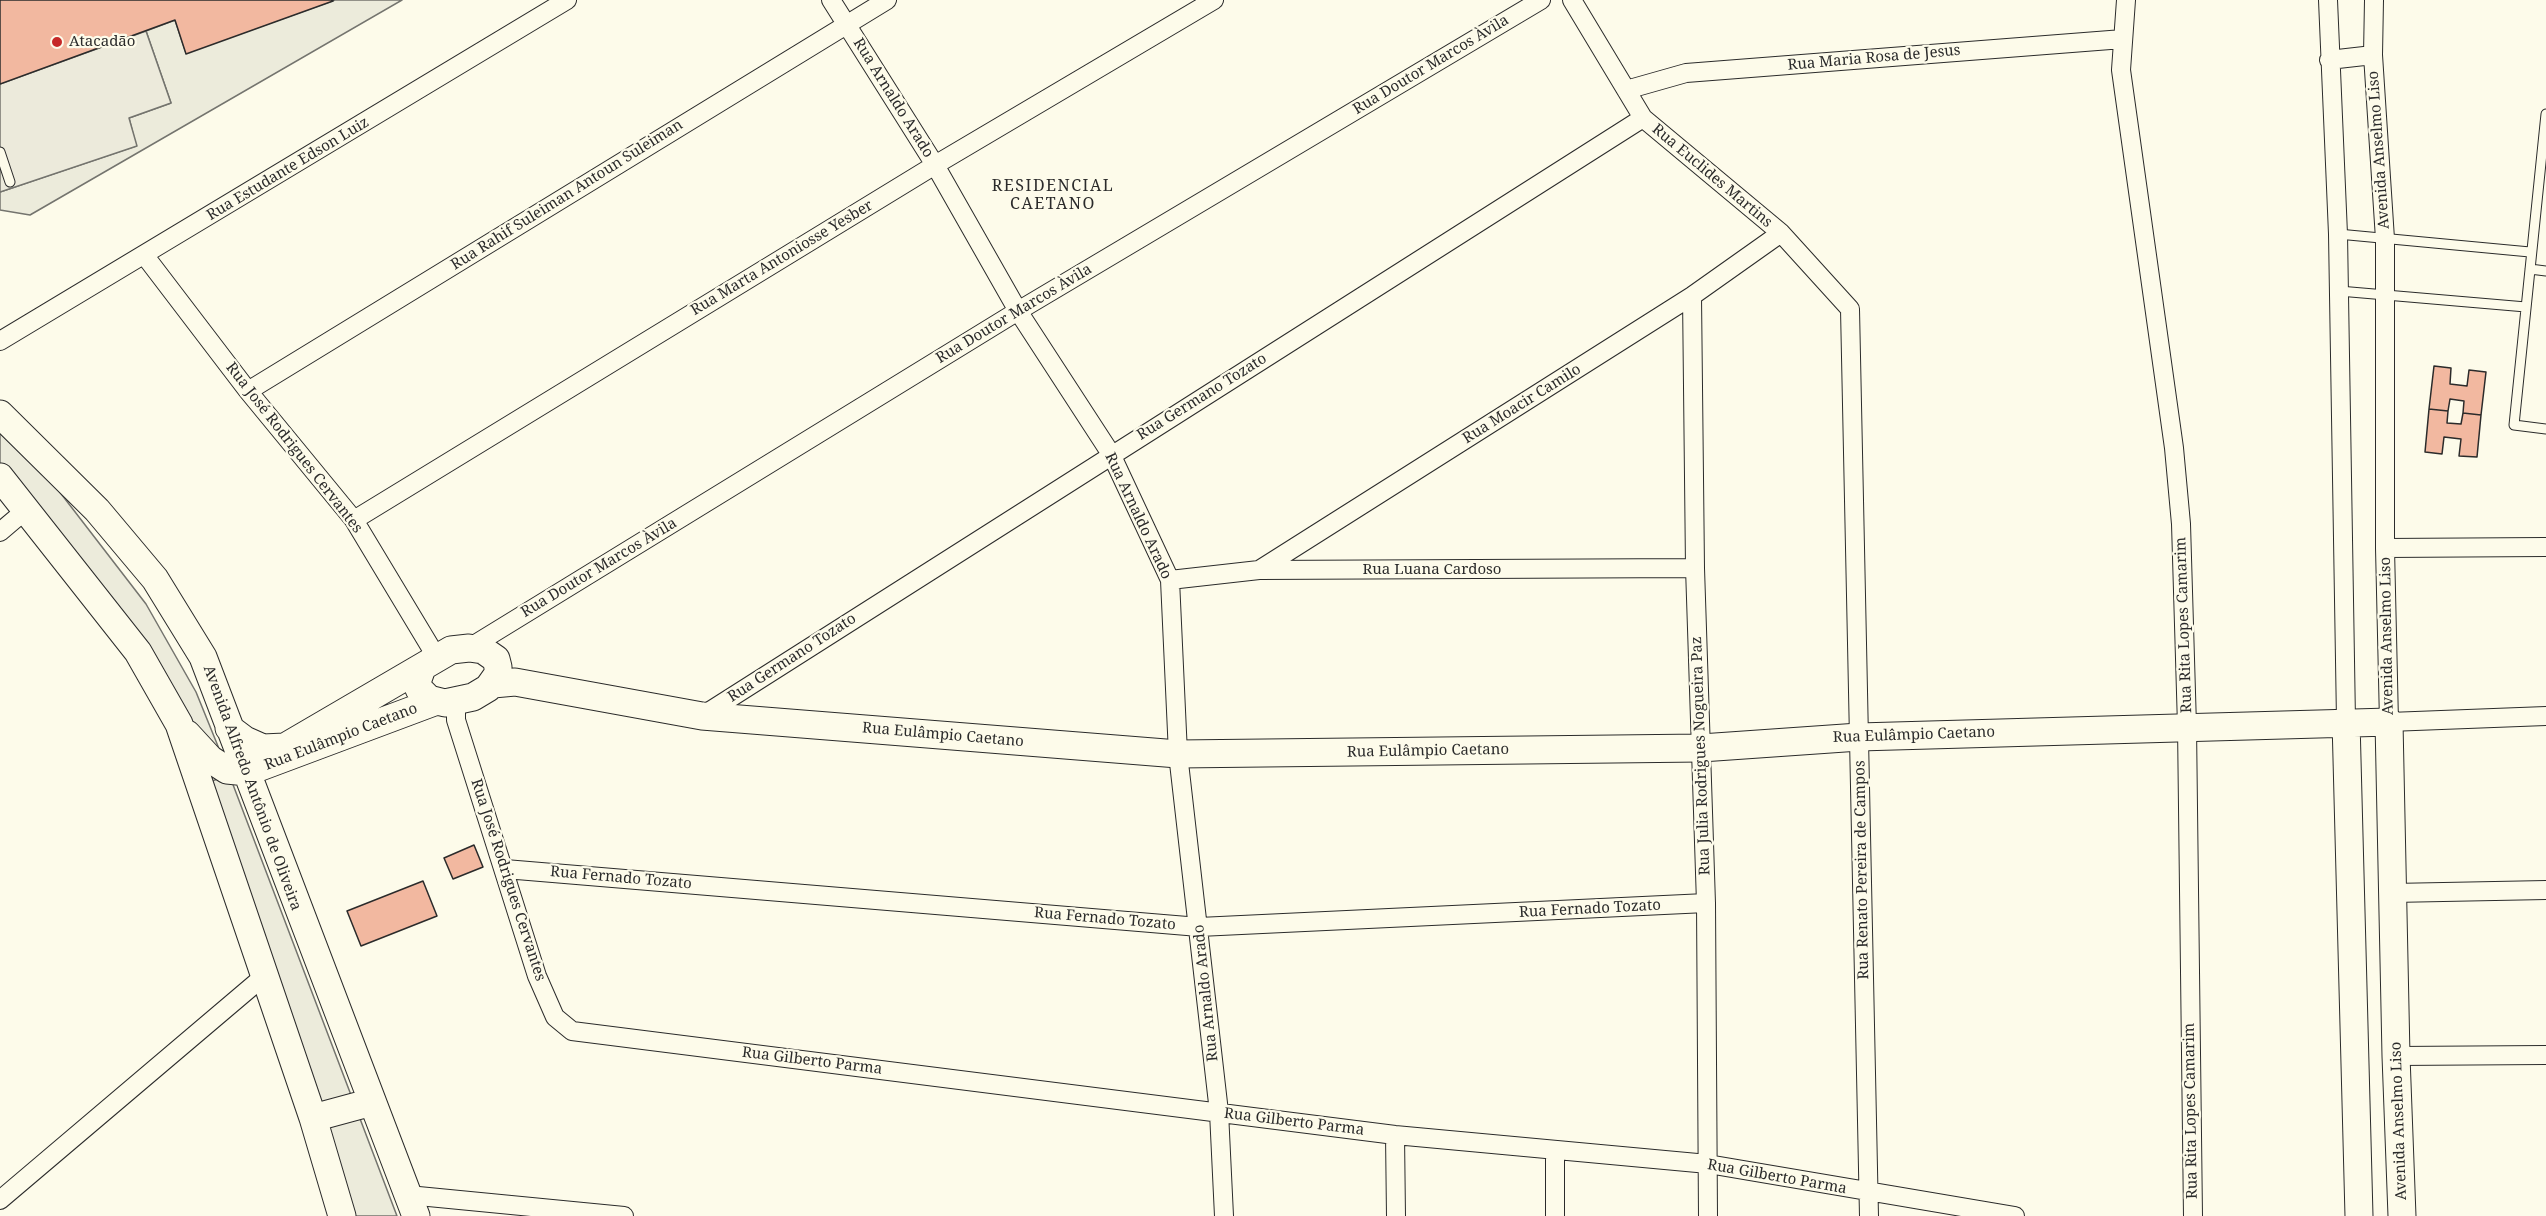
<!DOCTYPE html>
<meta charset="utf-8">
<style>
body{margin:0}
canvas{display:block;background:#fdfbea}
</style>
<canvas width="2546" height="1216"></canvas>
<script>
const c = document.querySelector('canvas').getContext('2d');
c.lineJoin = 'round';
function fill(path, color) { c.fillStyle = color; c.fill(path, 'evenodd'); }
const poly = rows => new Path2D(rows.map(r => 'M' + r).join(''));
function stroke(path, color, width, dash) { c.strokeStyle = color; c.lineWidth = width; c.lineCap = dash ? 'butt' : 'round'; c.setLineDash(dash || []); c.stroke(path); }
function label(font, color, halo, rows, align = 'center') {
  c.font = font + ' "Noto Serif",serif'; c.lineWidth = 4.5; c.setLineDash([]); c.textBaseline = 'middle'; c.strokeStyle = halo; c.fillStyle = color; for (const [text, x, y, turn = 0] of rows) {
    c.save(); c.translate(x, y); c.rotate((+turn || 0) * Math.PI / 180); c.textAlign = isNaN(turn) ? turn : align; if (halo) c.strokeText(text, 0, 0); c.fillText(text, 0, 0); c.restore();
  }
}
const green = poly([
 [335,0,402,0,30,215,0,210,0,192,136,146,129,118,171,103,146,31,175,20,186,53,335,0],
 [0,433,52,482,146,604,196,692,224,761,200,742,0,464,0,433],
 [220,778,232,782,397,1216,355,1216,202,785,220,778]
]);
fill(green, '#ecebdb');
stroke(green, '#74746e', 1.5);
const parking = poly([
 [146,31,171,103,129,118,137,146,0,192,0,84,146,31]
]);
fill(parking, '#eceadb');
stroke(parking, '#74746e', 1.5);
const building = poly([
 [0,0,333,0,333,1,186,54,175,20,0,84,0,0],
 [2434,366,2451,368,2450,384,2467,386,2469,370,2486,372,2481,415,2463,413,2464,401,2450,399,2448,411,2429,409,2434,366],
 [2429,409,2448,411,2447,423,2461,424,2463,413,2481,415,2477,457,2459,456,2461,439,2444,437,2442,454,2425,452,2429,409],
 [474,845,483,867,453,879,444,858,474,845],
 [423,881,437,916,361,946,347,911,423,881]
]);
fill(building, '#f2b8a0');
stroke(building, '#2b2b2b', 1.5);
const lane = poly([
 [2546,114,2514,425,2546,429],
 [0,152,10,182],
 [2338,234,2530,252],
 [2530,269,2546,271],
 [2339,291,2526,307]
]);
const street = poly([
 [831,0,935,165,1018,311,1111,454,1170,580,1178,754,1219,1112,1224,1216],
 [1572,0,1643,118,1781,233,1850,309,1869,1216],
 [2126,0,2121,70,2174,448,2181,524,2187,726,2193,1216],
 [2328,0,2338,234,2346,721],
 [2374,0,2373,55,2385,239,2385,548,2389,722,2546,716],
 [2329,60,2373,55],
 [1626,90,1686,73,2123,39],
 [145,256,248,391,354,520,431,648,438,655],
 [1692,296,1695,568,1706,903,1708,1216],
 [0,341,567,0],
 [248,391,887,0],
 [354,520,935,165,1214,0],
 [0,532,27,509],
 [2385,548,2546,547],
 [1259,570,1692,296,1781,233],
 [1170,580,1259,570,1695,568],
 [469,648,1018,311,1541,0],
 [456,702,456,720,537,976,555,1017,572,1031,1395,1135,1708,1164,2015,1216],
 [702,716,1643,118],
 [505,869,1199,927,1706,903],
 [2392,893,2546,890],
 [2396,1056,2546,1055],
 [1395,1135,1396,1216],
 [1555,1150,1555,1216],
 [408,1195,624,1216],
 [0,1200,263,977]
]);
const secondary = poly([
 [0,414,97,510,155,579,203,657,416,1216],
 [0,477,138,652,179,724,313,1118,342,1216],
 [493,684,515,682,702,716,1178,754,1701,748,1859,737,2389,722,2396,1056,2402,1216],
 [2346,721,2359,1216],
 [229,728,245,740,263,748,285,747,451,650,469,648,483,650,496,659,498,667,498,674,488,688,473,697,445,703,429,699,419,689,417,682,422,668],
 [187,734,210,759,227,770,247,772,434,702],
 [313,1118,372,1102]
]);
stroke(lane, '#2b2b2b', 11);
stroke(street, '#2b2b2b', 20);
stroke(secondary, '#2b2b2b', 29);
stroke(lane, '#fdfbea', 9);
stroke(street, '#fdfbea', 18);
stroke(secondary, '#fdfbea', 27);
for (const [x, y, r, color] of [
 [57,42,6,"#c62828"]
]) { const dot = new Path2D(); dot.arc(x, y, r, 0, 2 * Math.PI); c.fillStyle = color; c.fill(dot); stroke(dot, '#fdfbea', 2); }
label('15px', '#2b2b2b', '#fdfbea', [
 ["Atacadão",69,42]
], 'left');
label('15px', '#2b2b2b', '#fdfbea', [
 ["Rua Maria Rosa de Jesus",1874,58,-5],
 ["Rua Doutor Marcos Àvila",1431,65,-31],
 ["Rua Arnaldo Arado",893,98,58],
 ["Avenida Anselmo Liso",2379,150,-94],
 ["Rua Estudante Edson Luiz",288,169,-31],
 ["Rua Euclides Martins",1712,176,40],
 ["Rua Rahif Suleiman Antoun Suleiman",567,195,-32],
 ["Rua Marta Antoniosse Yesber",782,258,-31],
 ["Rua Doutor Marcos Àvila",1014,314,-31],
 ["Rua Germano Tozato",1202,397,-32],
 ["Rua Moacir Camilo",1522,404,-32],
 ["Rua José Rodrigues Cervantes",294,448,52],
 ["Rua Arnaldo Arado",1138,516,65],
 ["Rua Doutor Marcos Àvila",599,568,-31],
 ["Rua Luana Cardoso",1432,570],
 ["Rua Rita Lopes Camarim",2184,625,-92],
 ["Avenida Anselmo Liso",2387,636,-91],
 ["Rua Germano Tozato",792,658,-33],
 ["Rua Eulâmpio Caetano",943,735,5],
 ["Rua Eulâmpio Caetano",1914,735,-2],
 ["Rua Eulâmpio Caetano",341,737,-21],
 ["Rua Eulâmpio Caetano",1428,751,-1],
 ["Rua Julia Rodrigues Nogueira Paz",1701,756,-92],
 ["Avenida Alfredo Antônio de Oliveira",252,788,70],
 ["Rua Renato Pereira de Campos",1862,870,-91],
 ["Rua Fernado Tozato",621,878,5],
 ["Rua José Rodrigues Cervantes",508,880,72],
 ["Rua Fernado Tozato",1590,909,-3],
 ["Rua Fernado Tozato",1105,919,5],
 ["Rua Arnaldo Arado",1206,993,-96],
 ["Rua Gilberto Parma",812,1061,7],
 ["Rua Rita Lopes Camarim",2191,1111,-91],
 ["Avenida Anselmo Liso",2399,1121,-92],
 ["Rua Gilberto Parma",1294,1122,7],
 ["Rua Gilberto Parma",1777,1177,10]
]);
c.letterSpacing = '1.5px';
label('16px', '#2b2b2b', '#fdfbea', [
 ["RESIDENCIAL",1053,186],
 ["CAETANO",1053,204]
]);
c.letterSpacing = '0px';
</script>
